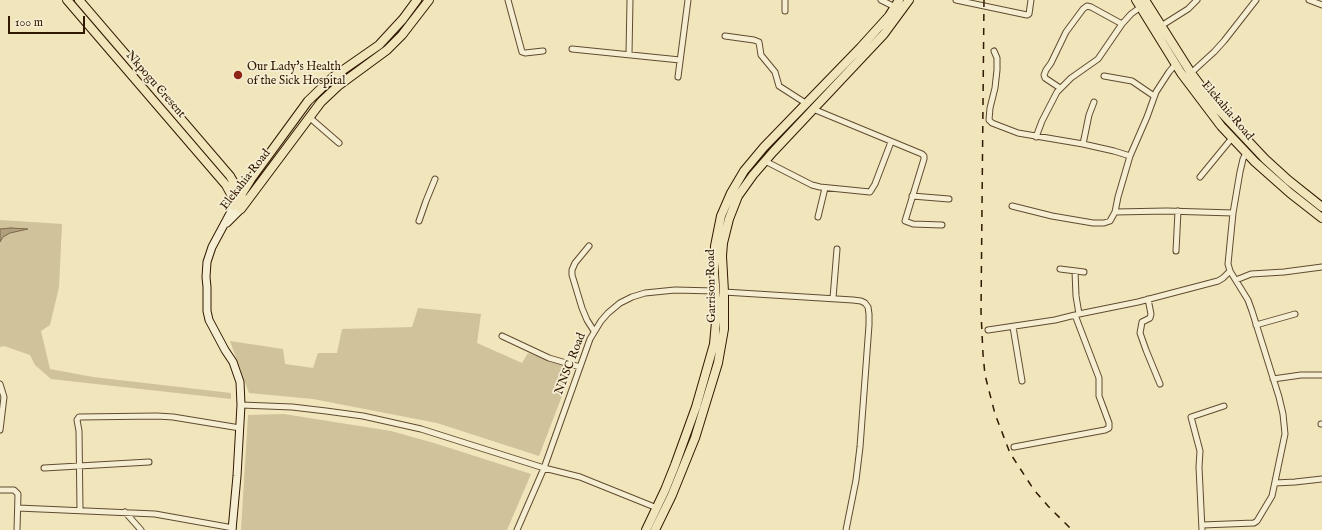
<!DOCTYPE html>
<style>
body{margin:0}
#map{position:relative;width:1322px;height:530px;overflow:hidden;background:#f0e5bb;font-family:"IM FELL English",serif}
canvas{display:block}
.scale{position:absolute;left:8px;top:16px;width:77px;height:18px;box-sizing:border-box;border:2px solid #311801;border-top:0;padding-left:5px;font-size:12px;line-height:14px;white-space:nowrap;color:#311801;-webkit-text-stroke:3px #f5eed3;paint-order:stroke}
</style>
<div id="map">
<canvas width="1322" height="530"></canvas>
<div class="scale">100 m</div>
</div>
<script>
const c = document.querySelector('canvas').getContext('2d');
c.lineJoin = 'round';
function fill(path, color) { c.fillStyle = color; c.fill(path, 'evenodd'); }
const poly = rows => new Path2D(rows.map(r => 'M' + r).join(''));
function stroke(path, color, width, dash) { c.strokeStyle = color; c.lineWidth = width; c.lineCap = dash ? 'butt' : 'round'; c.setLineDash(dash || []); c.stroke(path); }
function label(font, color, halo, rows, align = 'center') {
  c.font = font + ' "IM FELL English",serif'; c.lineWidth = 3.5; c.setLineDash([]); c.textBaseline = 'middle'; c.strokeStyle = halo; c.fillStyle = color; for (const [text, x, y, turn = 0] of rows) {
    c.save(); c.translate(x, y); c.rotate((+turn || 0) * Math.PI / 180); c.textAlign = isNaN(turn) ? turn : align; if (halo) c.strokeText(text, 0, 0); c.fillText(text, 0, 0); c.restore();
  }
}
fill(poly([
 [0,220,62,224,59,287,50,325,41,331,50,369,93,377,231,393,231,399,51,379,35,365,30,355,4,346,0,347],
 [418,308,481,314,477,343,522,363,528,353,573,367,539,456,437,423,313,399,249,393,230,341,283,349,285,364,313,368,318,353,337,353,342,329,412,327],
 [284,414,391,431,434,443,531,474,507,530,241,530,248,415]
]), '#d0c29b');
const water = poly([
 [11,228,28,229,10,233,3,237,0,242,0,229,11,228]
]);
fill(water, '#af9f7c');
stroke(water, '#7d694b', 1);
const street = poly([
 [508,0,522,52,525,53,543,51],
 [881,0,895,7],
 [956,0,1027,15,1029,14,1031,0],
 [1309,0,1322,5],
 [785,11,785,0],
 [1161,26,1188,9,1197,0],
 [725,36,754,40,759,42,761,55,775,72,779,86,807,104],
 [572,49,680,60],
 [994,51,997,58,997,70,995,88,990,108,989,120,992,123,1018,133,1083,144,1114,151,1130,156],
 [629,54,630,0],
 [1191,73,1214,52,1224,41,1256,0],
 [1104,76,1132,81,1154,96],
 [678,77,688,0],
 [1060,88,1045,78,1044,75,1046,70,1051,63,1066,32,1083,9,1087,6,1091,7,1122,24],
 [813,109,922,154,924,156,924,159,905,221,913,224,942,225],
 [309,117,339,143],
 [1036,137,1042,121,1057,92,1071,78,1098,59,1122,24,1131,14,1142,6],
 [1083,144,1089,115,1094,102],
 [765,161,812,185,820,187,870,192,875,184,891,142],
 [1200,177,1232,138],
 [912,196,949,199],
 [1012,206,1052,216,1093,223,1104,223,1110,221,1115,212,1118,197,1130,156,1147,117,1156,92,1169,72,1175,65],
 [1115,212,1167,211,1233,213],
 [818,217,825,188],
 [419,221,426,201,435,179],
 [589,246,575,263,572,270,572,275,582,308,587,320,594,331],
 [1176,251,1178,211],
 [1060,269,1084,272],
 [1075,271,1076,296,1079,314],
 [1236,280,1251,274,1284,272,1322,267],
 [724,292,853,300,861,301,865,303,868,307,869,314,869,325,860,447,856,480,846,530],
 [833,298,837,249],
 [1148,299,1151,314,1150,318,1142,322,1140,333,1146,350,1160,384],
 [1256,325,1295,314],
 [1013,327,1022,381],
 [988,330,1055,320,1079,314,1138,302,1218,281,1223,278,1230,271],
 [502,336,549,358,580,367],
 [1273,379,1301,375,1322,375],
 [241,405,292,407,326,411,363,416,421,429,544,468,580,477,657,508],
 [1321,424,1322,424],
 [0,430,4,397,0,384],
 [1014,447,1105,430,1109,428,1109,423,1099,396,1099,378,1075,315],
 [44,468,149,462],
 [1275,483,1295,482,1322,479],
 [0,490,14,490,18,494,17,530],
 [18,508,155,514,233,528],
 [80,510,79,431,77,420,79,417,157,416,173,417,240,428],
 [125,512,141,530],
 [1202,525,1254,523,1257,521,1272,496,1285,434,1283,414,1279,397,1252,311,1248,300,1230,271,1228,264,1233,213,1240,172,1243,159,1246,153],
 [517,530,544,468,590,339,601,321,608,313,620,303,632,297,645,293,675,290,715,291],
 [1202,530,1199,467,1200,451,1191,417,1224,406]
]);
const secondary = poly([
 [227,223,241,209],
 [232,530,237,476,241,405,240,382,233,362,225,350,209,320,207,311,207,287,206,277,207,262,212,247,234,206]
]);
const primary = poly([
 [67,0,226,185,233,198,234,206],
 [79,0,230,176,242,197],
 [1136,0,1181,73,1221,126,1255,162,1290,193,1322,218],
 [1145,0,1191,73,1218,109,1265,159,1288,180,1322,207],
 [234,206,251,179,308,101,333,77,379,45,403,19,417,0],
 [241,209,321,102,338,86,387,50,402,35,429,0],
 [646,530,665,490,675,465,696,407,714,344,717,311,714,272,715,246,721,216,731,193,744,171,764,147,860,48,889,16,899,0],
 [655,530,672,495,695,438,718,363,724,329,724,292,722,256,723,243,729,219,738,196,753,175,773,152,884,34,909,0]
]);
stroke(street, '#614b30', 7);
stroke(secondary, '#311801', 9);
stroke(primary, '#311801', 10);
stroke(street, '#f5eed3', 5);
stroke(secondary, '#f5eed3', 7);
stroke(primary, '#f0e5bb', 8);
stroke(poly([
 [984,0,981,312,983,354,985,375,995,414,1010,453,1034,490,1048,506,1072,530]
]), '#311801', 1.5, [7, 7]);
for (const [x, y, r, color] of [
 [238,75,5,"#8f2418"]
]) { const dot = new Path2D(); dot.arc(x, y, r, 0, 2 * Math.PI); c.fillStyle = color; c.fill(dot); stroke(dot, '#f5eed3', 1.5); }
label('12px', '#311801', '#f5eed3', [
 ["Our Lady's Health",247,68],
 ["of the Sick Hospital",247,82]
], 'left');
label('12px', '#311801', '#f5eed3', [
 ["Nkpogu Cresent",155,85,49],
 ["Elekahia Road",1227,111,50],
 ["Elekahia Road",246,180,-52],
 ["Garrison Road",712,286,-91],
 ["NNSC Road",571,364,-69]
]);
</script>
